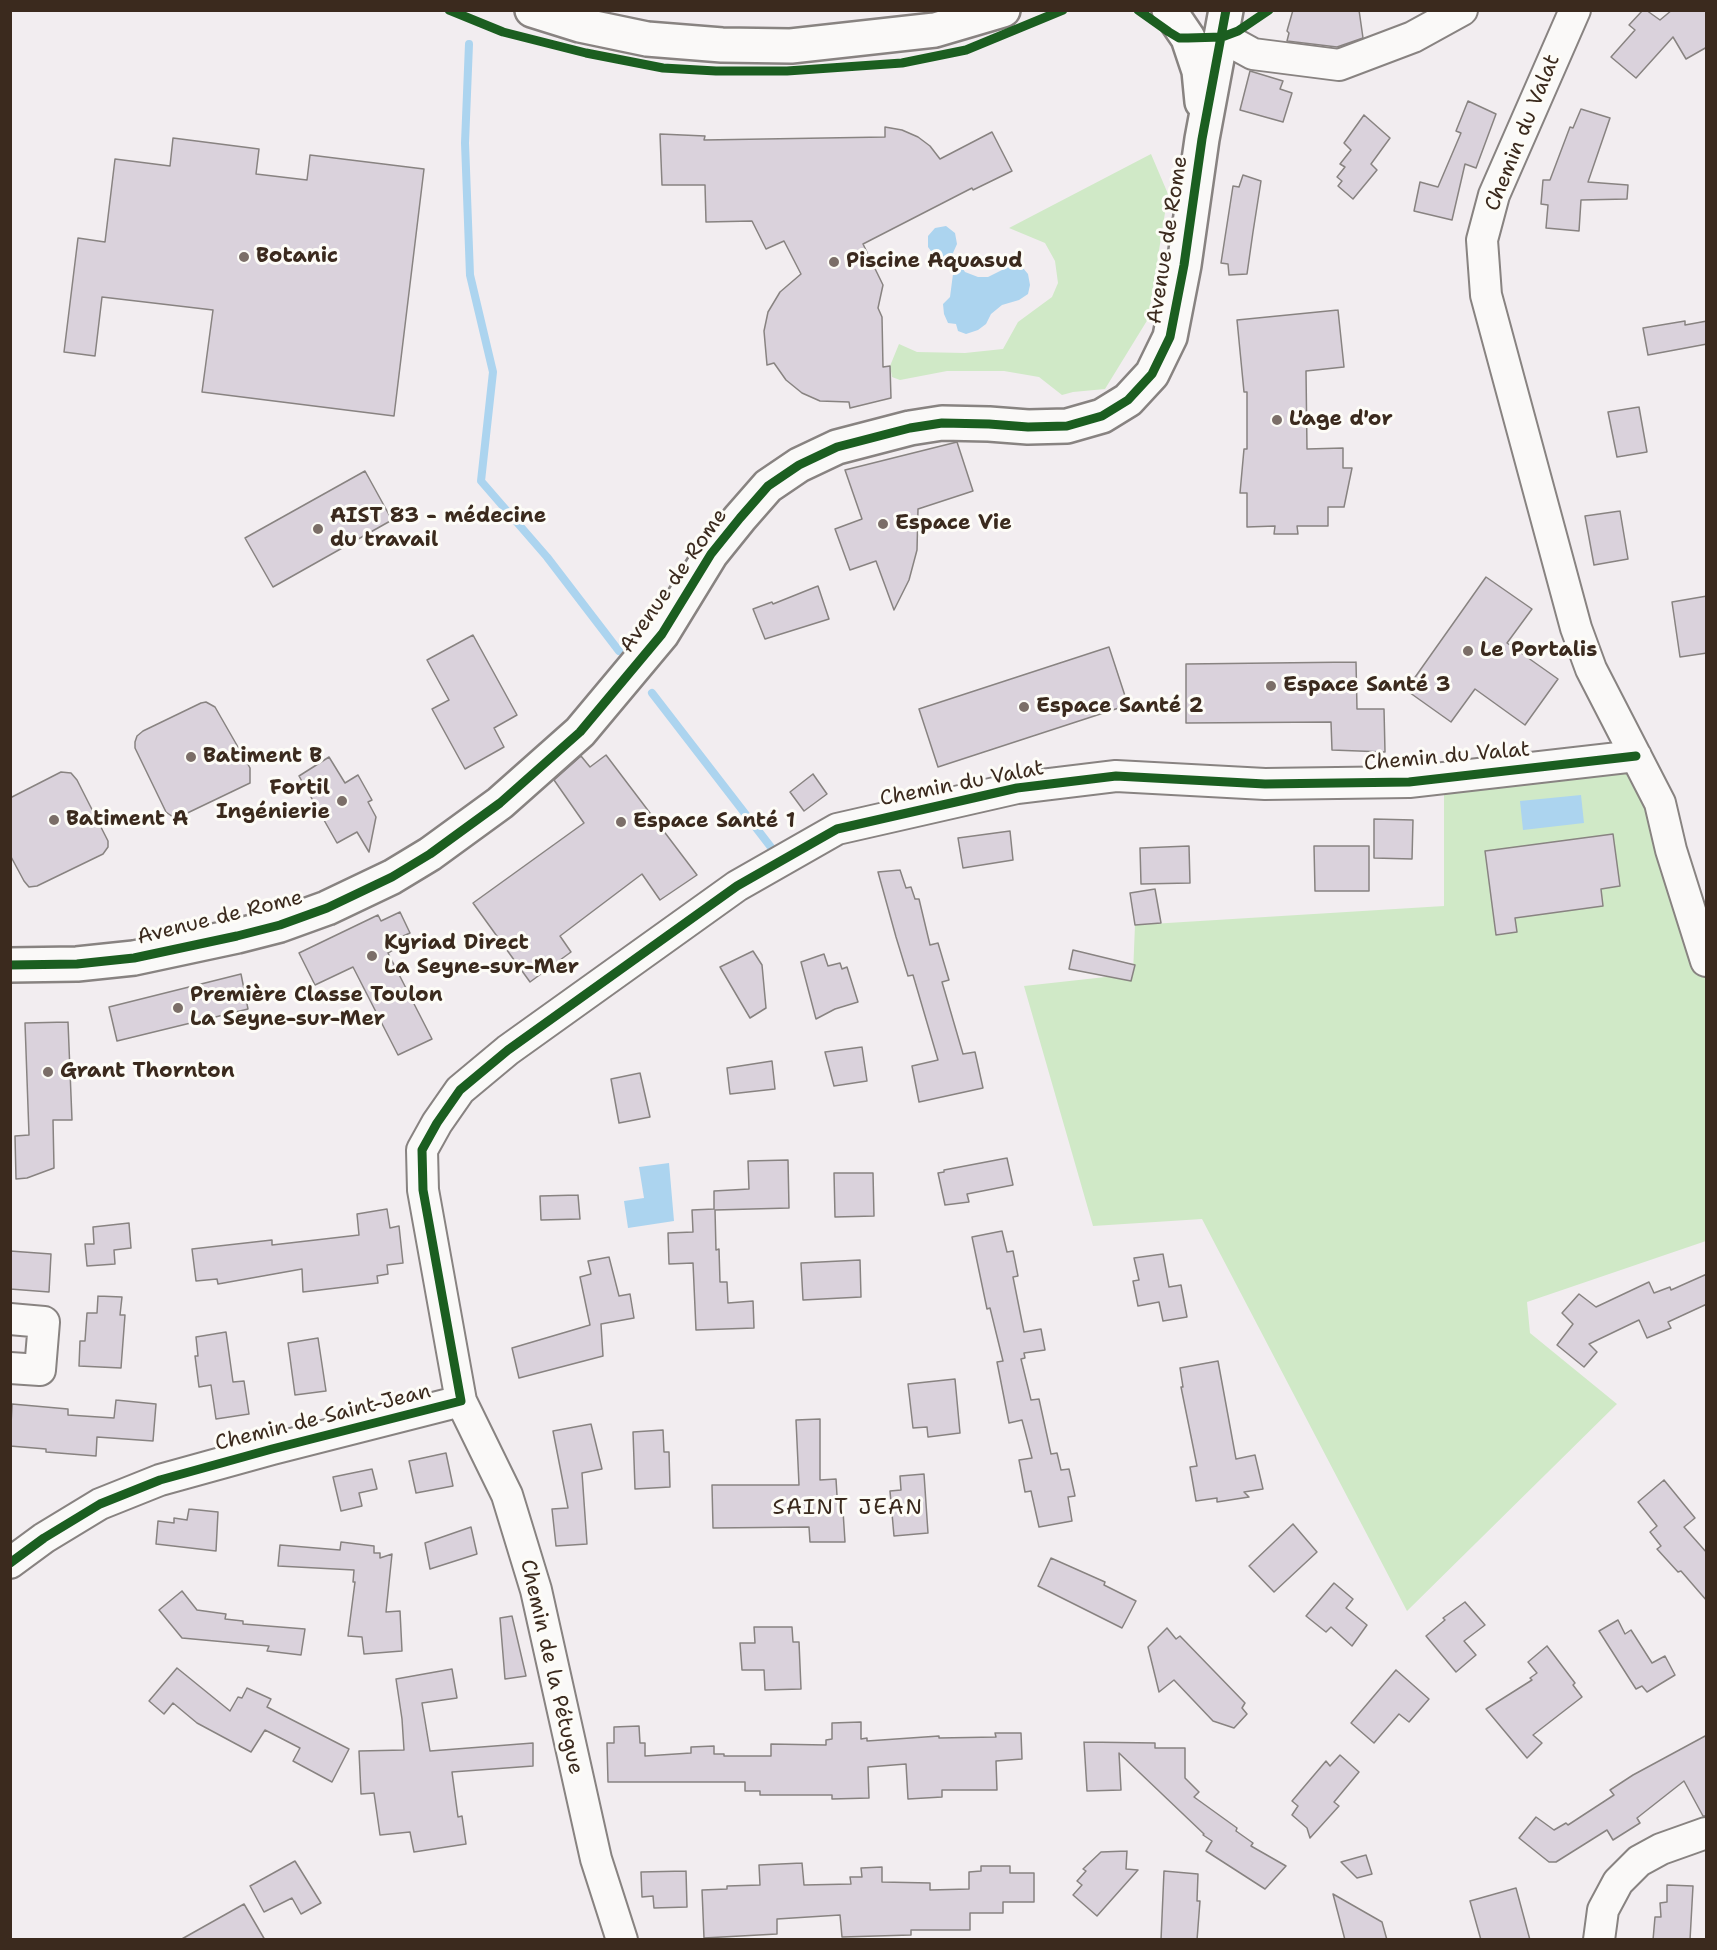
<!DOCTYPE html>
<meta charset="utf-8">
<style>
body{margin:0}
#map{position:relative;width:1717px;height:1950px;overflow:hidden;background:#f2edf0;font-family:"Shantell Sans",sans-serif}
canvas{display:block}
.frame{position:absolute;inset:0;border:12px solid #3b2a1e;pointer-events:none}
</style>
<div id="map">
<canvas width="1717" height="1950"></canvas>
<div class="frame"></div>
</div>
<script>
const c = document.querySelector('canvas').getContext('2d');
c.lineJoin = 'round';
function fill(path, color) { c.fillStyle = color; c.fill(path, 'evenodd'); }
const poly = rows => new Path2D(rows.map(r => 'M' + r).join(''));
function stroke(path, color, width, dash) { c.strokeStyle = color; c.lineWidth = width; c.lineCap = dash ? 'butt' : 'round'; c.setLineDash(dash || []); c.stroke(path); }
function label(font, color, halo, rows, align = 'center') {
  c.font = font + ' "Shantell Sans",sans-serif'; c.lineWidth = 6; c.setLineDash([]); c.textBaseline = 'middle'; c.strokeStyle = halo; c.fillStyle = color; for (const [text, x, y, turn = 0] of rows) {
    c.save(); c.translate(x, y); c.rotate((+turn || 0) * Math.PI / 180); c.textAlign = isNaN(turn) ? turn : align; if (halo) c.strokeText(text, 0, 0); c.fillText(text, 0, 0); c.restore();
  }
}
fill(poly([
 [1151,154,1168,194,1148,319,1105,389,1073,392,1062,395,1039,377,1004,371,947,371,900,380,892,377,890,366,899,344,917,352,965,353,1003,349,1018,322,1052,297,1058,283,1055,261,1045,243,1009,228],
 [1643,769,1706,954,1706,1241,1527,1302,1530,1333,1617,1404,1407,1611,1202,1219,1093,1226,1024,986,1133,974,1135,925,1444,906,1444,778]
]), '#d0e9c7');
fill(poly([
 [946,226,955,233,957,244,953,253,965,272,978,277,988,277,1012,265,1023,268,1028,274,1030,285,1028,294,1019,300,1002,305,991,314,986,324,978,330,966,334,958,331,956,324,948,323,944,314,943,304,950,297,953,274,944,257,934,255,928,247,928,236,935,228],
 [1581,795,1584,823,1523,830,1520,801],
 [669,1163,674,1221,628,1228,624,1201,644,1198,639,1167]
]), '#acd4ef');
stroke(poly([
 [469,44,465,143,470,275,493,372,481,481,547,557,619,651],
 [652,693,777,855]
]), '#acd4ef', 8);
const building = poly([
 [1293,10,1359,10,1363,38,1337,47,1287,41,1289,33,1287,31,1293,10],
 [1643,10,1646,10,1660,20,1672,10,1707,10,1707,47,1686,59,1673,37,1636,78,1611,57,1635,30,1629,25,1643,10],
 [1250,71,1283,81,1280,89,1292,93,1283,122,1240,110,1250,71],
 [1468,101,1496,114,1476,168,1465,164,1452,220,1414,211,1420,182,1438,187,1461,133,1456,131,1468,101],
 [1581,109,1610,118,1588,182,1628,185,1627,199,1581,200,1579,231,1546,228,1548,205,1541,204,1543,180,1550,180,1570,127,1573,128,1581,109],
 [1364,115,1390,138,1371,164,1377,170,1353,199,1338,186,1342,181,1337,177,1345,167,1340,164,1351,150,1344,143,1364,115],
 [885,127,902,130,918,137,930,146,940,159,992,132,1012,171,973,190,972,188,863,244,883,285,878,308,882,317,883,367,890,366,891,398,850,408,849,402,820,401,802,393,786,380,774,363,767,365,764,331,768,312,780,292,801,274,784,241,766,249,752,221,706,222,705,185,662,185,660,134,705,136,704,140,885,137,885,127],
 [173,138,259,149,256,174,307,180,310,155,424,169,394,416,202,392,213,310,102,297,95,356,64,352,78,238,105,242,115,159,170,166,173,138],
 [1243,175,1261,181,1253,232,1247,274,1229,275,1228,264,1221,263,1233,186,1239,187,1243,175],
 [1338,310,1344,367,1306,371,1307,449,1343,448,1343,468,1352,468,1344,507,1328,507,1328,526,1297,526,1298,534,1274,534,1275,526,1247,527,1247,493,1240,493,1244,449,1247,449,1247,392,1244,392,1237,320,1338,310],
 [1685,321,1685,325,1707,321,1707,344,1648,355,1643,328,1685,321],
 [1639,407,1647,452,1617,457,1608,412,1639,407],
 [957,442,973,491,918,509,917,550,909,580,894,610,876,561,850,570,835,529,862,519,845,470,957,442],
 [365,471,392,520,273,587,245,538,365,471],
 [1620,511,1628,559,1594,565,1585,516,1620,511],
 [1486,577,1532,609,1507,643,1558,679,1525,725,1475,689,1451,722,1406,690,1486,577],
 [818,586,829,619,765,639,753,609,772,602,773,604,818,586],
 [1707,596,1707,653,1680,657,1672,602,1707,596],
 [473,635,517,715,494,728,504,747,465,769,432,709,449,700,427,660,473,635],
 [1109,647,1128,705,938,767,919,709,1109,647],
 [1356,662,1357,709,1384,709,1385,752,1332,750,1331,722,1186,723,1186,664,1356,662],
 [206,702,215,707,250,768,250,783,179,817,173,817,166,812,135,748,135,742,137,736,143,731,201,703,206,702],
 [606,755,697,875,660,900,642,874,560,936,571,952,530,982,473,903,584,823,554,780,581,756,590,767,606,755],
 [329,757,345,783,358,775,372,800,368,802,376,817,369,852,357,832,337,843,299,776,329,757],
 [61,772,71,773,77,780,108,841,108,847,103,854,37,886,29,887,24,881,10,855,10,798,61,772],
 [813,774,827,794,804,811,790,792,813,774],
 [1374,819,1413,820,1412,859,1374,858,1374,819],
 [1010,831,1013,860,963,868,958,838,1010,831],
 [1613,834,1620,886,1601,889,1603,906,1515,918,1517,932,1496,935,1485,851,1613,834],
 [1189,846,1190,883,1141,884,1140,848,1189,846],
 [1314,846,1369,846,1369,891,1315,891,1314,846],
 [900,870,906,888,911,887,915,899,919,899,930,945,938,943,949,980,942,982,963,1054,975,1052,983,1088,919,1102,912,1066,938,1060,913,975,908,976,896,937,878,872,900,870],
 [1155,889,1161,923,1135,925,1130,893,1155,889],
 [400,912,410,933,392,941,396,948,388,953,432,1039,398,1055,353,967,315,985,299,953,378,915,381,921,400,912],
 [1073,950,1135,965,1131,981,1069,969,1073,950],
 [753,951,762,965,766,1008,750,1018,720,967,753,951],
 [824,954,828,966,840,963,842,969,847,967,858,1002,835,1009,816,1019,801,962,824,954],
 [241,974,248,1009,117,1041,109,1007,241,974],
 [68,1022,72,1120,53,1120,54,1168,27,1178,16,1179,15,1136,29,1135,25,1023,68,1022],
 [862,1047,867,1081,834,1086,825,1052,862,1047],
 [772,1061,775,1089,730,1094,727,1068,772,1061],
 [640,1073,650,1117,619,1123,611,1079,640,1073],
 [1007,1158,1013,1185,967,1194,969,1202,945,1205,938,1173,944,1172,944,1170,1007,1158],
 [788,1160,789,1208,715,1210,716,1250,719,1249,720,1282,727,1282,728,1303,753,1301,754,1328,696,1330,693,1263,669,1264,668,1233,693,1232,692,1210,714,1209,714,1191,749,1189,748,1161,788,1160],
 [834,1173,873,1173,874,1216,835,1217,834,1173],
 [578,1195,580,1219,541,1220,540,1196,578,1195],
 [387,1209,390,1228,399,1226,403,1263,387,1265,388,1274,377,1276,378,1283,303,1292,302,1269,218,1284,217,1279,196,1281,192,1249,272,1240,272,1245,359,1235,357,1214,387,1209],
 [129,1223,131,1248,114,1250,115,1264,87,1266,85,1244,94,1244,93,1227,129,1223],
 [1002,1231,1007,1252,1013,1251,1018,1276,1013,1277,1024,1332,1041,1329,1045,1350,1024,1353,1025,1358,1021,1359,1031,1400,1039,1399,1051,1454,1057,1453,1061,1470,1069,1469,1075,1496,1068,1497,1072,1521,1039,1527,1031,1491,1025,1492,1019,1460,1032,1458,1022,1420,1009,1423,997,1362,1003,1361,990,1308,987,1309,972,1237,1002,1231],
 [10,1251,51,1254,49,1292,10,1289,10,1251],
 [1163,1254,1169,1287,1181,1285,1187,1317,1163,1321,1159,1302,1138,1306,1133,1281,1139,1280,1134,1258,1163,1254],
 [609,1257,619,1296,630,1294,634,1318,601,1324,603,1356,519,1378,512,1348,590,1325,580,1277,591,1274,588,1261,609,1257],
 [860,1260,861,1297,803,1300,801,1263,860,1260],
 [1707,1274,1707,1304,1668,1322,1671,1328,1647,1338,1639,1320,1589,1344,1597,1352,1584,1367,1557,1345,1573,1324,1562,1313,1579,1294,1596,1307,1649,1282,1654,1293,1670,1287,1671,1290,1707,1274],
 [98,1296,122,1297,120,1315,125,1315,121,1368,79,1366,80,1341,85,1341,87,1313,97,1313,98,1296],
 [226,1332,233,1382,244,1381,249,1414,216,1419,211,1385,199,1387,195,1356,198,1356,196,1337,226,1332],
 [318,1338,326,1391,295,1395,288,1343,318,1338],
 [1218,1361,1236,1459,1255,1455,1263,1489,1244,1492,1249,1497,1217,1502,1217,1498,1196,1501,1190,1467,1197,1466,1181,1387,1183,1387,1180,1368,1218,1361],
 [955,1379,960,1433,928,1437,927,1427,913,1428,908,1384,955,1379],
 [116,1400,156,1404,153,1441,97,1437,96,1456,46,1452,46,1449,10,1446,12,1404,68,1409,68,1415,114,1418,116,1400],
 [820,1419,820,1480,836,1479,838,1512,843,1511,845,1542,810,1542,809,1527,713,1528,712,1485,799,1485,796,1420,820,1419],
 [591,1424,602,1469,582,1473,587,1544,556,1546,552,1509,568,1508,553,1431,591,1424],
 [663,1430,664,1452,669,1452,670,1487,635,1489,633,1432,663,1430],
 [446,1453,453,1486,416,1493,409,1461,446,1453],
 [372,1469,377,1489,359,1493,362,1506,341,1511,333,1477,372,1469],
 [924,1474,928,1533,894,1536,890,1491,901,1490,900,1476,924,1474],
 [1664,1480,1695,1518,1684,1527,1707,1553,1707,1601,1681,1571,1678,1572,1657,1549,1661,1546,1650,1532,1657,1526,1638,1502,1664,1480],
 [189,1509,218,1512,216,1551,156,1544,158,1521,174,1523,174,1518,187,1520,189,1509],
 [1293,1524,1317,1552,1274,1592,1249,1566,1293,1524],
 [471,1527,477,1554,430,1569,425,1543,471,1527],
 [341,1542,374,1546,374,1553,380,1553,380,1558,392,1554,386,1612,400,1611,402,1651,364,1654,362,1637,348,1636,355,1582,353,1582,354,1570,278,1566,280,1545,340,1550,341,1542],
 [1051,1558,1105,1582,1104,1585,1136,1601,1122,1628,1038,1586,1051,1558],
 [1334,1583,1353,1599,1346,1608,1367,1625,1352,1646,1331,1627,1326,1632,1306,1616,1334,1583],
 [182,1591,197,1610,226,1614,225,1619,243,1621,243,1624,305,1629,301,1655,267,1651,269,1646,182,1638,159,1610,182,1591],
 [1465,1602,1485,1625,1464,1641,1476,1655,1456,1672,1426,1636,1445,1620,1443,1618,1465,1602],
 [512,1616,526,1676,505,1679,500,1618,512,1616],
 [1618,1620,1625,1634,1631,1630,1652,1663,1665,1656,1675,1675,1647,1692,1642,1686,1636,1689,1599,1631,1618,1620],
 [754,1627,792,1627,793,1642,799,1642,801,1689,765,1690,764,1670,742,1670,740,1643,755,1643,754,1627],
 [1167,1628,1176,1639,1180,1636,1245,1703,1242,1708,1247,1714,1234,1728,1213,1721,1174,1680,1159,1692,1148,1647,1167,1628],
 [1547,1646,1575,1683,1573,1685,1582,1697,1533,1735,1542,1743,1527,1758,1486,1709,1532,1680,1530,1678,1537,1673,1528,1662,1547,1646],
 [177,1668,230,1711,238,1697,242,1698,247,1688,271,1699,267,1707,349,1749,332,1782,293,1761,300,1748,265,1730,251,1752,197,1723,173,1703,164,1714,149,1701,177,1668],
 [452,1669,457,1698,422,1703,430,1751,533,1743,533,1766,452,1772,458,1817,462,1816,466,1844,414,1852,410,1832,380,1835,374,1793,361,1794,359,1751,404,1750,402,1719,396,1679,452,1669],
 [1396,1670,1429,1699,1409,1722,1399,1714,1374,1743,1351,1723,1396,1670],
 [861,1722,861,1739,867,1738,867,1741,939,1736,939,1738,996,1737,995,1733,1021,1733,1022,1759,996,1761,997,1790,942,1790,942,1797,908,1799,906,1764,868,1767,869,1798,832,1799,832,1795,760,1795,760,1791,745,1791,745,1782,608,1782,607,1743,614,1743,614,1727,639,1726,640,1743,645,1743,645,1756,691,1753,691,1747,714,1746,714,1754,724,1754,724,1756,771,1756,771,1744,826,1745,826,1740,832,1739,832,1723,861,1722],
 [1707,1735,1707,1816,1703,1816,1684,1781,1637,1818,1640,1823,1613,1840,1607,1830,1556,1862,1549,1862,1519,1838,1536,1817,1554,1830,1566,1823,1568,1825,1614,1795,1610,1790,1633,1775,1707,1735],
 [1084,1742,1155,1743,1155,1748,1185,1748,1185,1778,1199,1792,1194,1797,1237,1828,1236,1831,1253,1843,1251,1846,1286,1866,1265,1889,1206,1851,1212,1841,1203,1835,1204,1834,1119,1753,1121,1790,1087,1791,1084,1742],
 [1340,1755,1359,1772,1334,1802,1339,1806,1310,1838,1307,1828,1292,1815,1298,1806,1292,1801,1326,1761,1330,1766,1340,1755],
 [1127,1851,1126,1869,1138,1870,1097,1916,1073,1895,1082,1885,1077,1881,1086,1871,1083,1869,1101,1852,1127,1851],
 [1366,1855,1372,1874,1357,1878,1341,1862,1366,1855],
 [295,1861,321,1903,301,1914,292,1898,264,1912,250,1886,295,1861],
 [802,1863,804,1885,851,1884,850,1877,862,1877,861,1868,882,1867,882,1882,930,1883,930,1890,969,1889,969,1872,981,1871,981,1866,1010,1866,1010,1873,1034,1873,1034,1902,1003,1902,1003,1913,970,1913,970,1930,911,1930,911,1935,842,1937,840,1915,777,1919,777,1934,704,1938,702,1890,727,1889,727,1886,760,1885,759,1865,802,1863],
 [686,1871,687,1907,654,1908,653,1896,642,1897,641,1872,686,1871],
 [1164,1871,1198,1874,1197,1901,1200,1901,1197,1940,1161,1940,1164,1871],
 [1667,1885,1693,1886,1690,1940,1653,1940,1655,1917,1661,1917,1660,1903,1667,1902,1667,1885],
 [1516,1888,1530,1940,1481,1940,1470,1901,1516,1888],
 [1333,1894,1382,1922,1387,1940,1345,1940,1333,1894],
 [244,1904,265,1940,180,1940,244,1904]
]);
fill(building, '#dad2dc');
stroke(building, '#888381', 1.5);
const minor = poly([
 [1575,10,1494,195,1482,240,1486,295,1576,628,1591,669,1660,803,1671,850,1706,961],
 [1222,37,1253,54,1339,65,1413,37,1462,10],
 [10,1319,44,1322,40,1370,10,1368],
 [461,1401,507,1495,536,1590,596,1859,622,1940],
 [10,1563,44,1538,100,1504,160,1480,272,1449,461,1401,423,1190,422,1150,437,1123,460,1090,508,1050,737,886,837,829,1017,788,1116,776,1265,784,1409,782,1636,756],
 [1599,1940,1603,1910,1618,1882,1639,1861,1661,1849,1706,1833]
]);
const tertiary = poly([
 [1169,10,1188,38,1199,71,1202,102],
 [10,965,77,964,134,958,237,936,280,925,327,908,392,877,430,854,500,803,580,732,662,634,711,554,740,518,768,486,799,465,837,447,910,428,942,423,989,424,1028,427,1067,426,1102,416,1128,400,1152,374,1170,337,1184,265,1202,139,1226,10]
]);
const secondary = poly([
 [532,10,580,25,647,39,722,45,791,46,935,30,1003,10]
]);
stroke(minor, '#888381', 34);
stroke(tertiary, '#888381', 38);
stroke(secondary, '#888381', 38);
stroke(minor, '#faf9f8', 30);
stroke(tertiary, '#faf9f8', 33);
stroke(secondary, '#faf9f8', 33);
stroke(poly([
 [449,10,503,32,586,53,663,68,716,71,787,71,902,63,966,50,1063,10],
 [1138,10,1169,32,1179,38,1188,38,1222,37,1238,31,1269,10],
 [10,965,77,964,134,958,237,936,280,925,327,908,392,877,430,854,500,803,580,732,662,634,711,554,740,518,768,486,799,465,837,447,910,428,942,423,989,424,1028,427,1067,426,1102,416,1128,400,1152,374,1170,337,1184,265,1202,139,1226,10],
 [10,1563,44,1538,100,1504,160,1480,272,1449,461,1401,423,1190,422,1150,437,1123,460,1090,508,1050,737,886,837,829,1017,788,1116,776,1265,784,1409,782,1636,756]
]), '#1b5e20', 9);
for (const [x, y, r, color] of [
 [244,257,6,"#7b6e68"],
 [834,262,6,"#7b6e68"],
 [1277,420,6,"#7b6e68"],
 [883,524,6,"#7b6e68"],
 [318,529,6,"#7b6e68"],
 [1468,651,6,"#7b6e68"],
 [1271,686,6,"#7b6e68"],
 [1024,707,6,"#7b6e68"],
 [191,757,6,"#7b6e68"],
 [342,801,6,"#7b6e68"],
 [54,820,6,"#7b6e68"],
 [621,822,6,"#7b6e68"],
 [372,956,6,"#7b6e68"],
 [178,1008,6,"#7b6e68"],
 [48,1072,6,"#7b6e68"]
]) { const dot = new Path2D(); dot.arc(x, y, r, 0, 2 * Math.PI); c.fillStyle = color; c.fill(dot); stroke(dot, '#fdfcf7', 2); }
label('21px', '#3b2a1e', '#fdfcf7', [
 ["Chemin du Valat",1523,133,-68],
 ["Avenue de Rome",1168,240,-81],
 ["Avenue de Rome",674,581,-55],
 ["Chemin du Valat",1447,757,-5],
 ["Chemin du Valat",962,784,-11],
 ["Avenue de Rome",220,918,-14],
 ["Chemin de Saint-Jean",323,1418,-14],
 ["Chemin de la Pétugue",551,1667,77]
]);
label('bold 21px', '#3b2a1e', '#fdfcf7', [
 ["Botanic",256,257],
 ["Piscine Aquasud",846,262],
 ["L'age d'or",1289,420],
 ["AIST 83 - médecine",330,517],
 ["du travail",330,541],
 ["Espace Vie",895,524],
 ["Le Portalis",1480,651],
 ["Espace Santé 3",1283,686],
 ["Espace Santé 2",1036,707],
 ["Batiment B",203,757],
 ["Fortil",330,789,"right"],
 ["Ingénierie",330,813,"right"],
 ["Batiment A",66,820],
 ["Espace Santé 1",633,822],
 ["Kyriad Direct",384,944],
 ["La Seyne-sur-Mer",384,968],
 ["Première Classe Toulon",190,996],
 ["La Seyne-sur-Mer",190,1020],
 ["Grant Thornton",60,1072]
], 'left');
c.letterSpacing = '1.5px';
label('22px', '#3b2a1e', '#fdfcf7', [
 ["SAINT JEAN",848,1508]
]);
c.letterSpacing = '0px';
</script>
